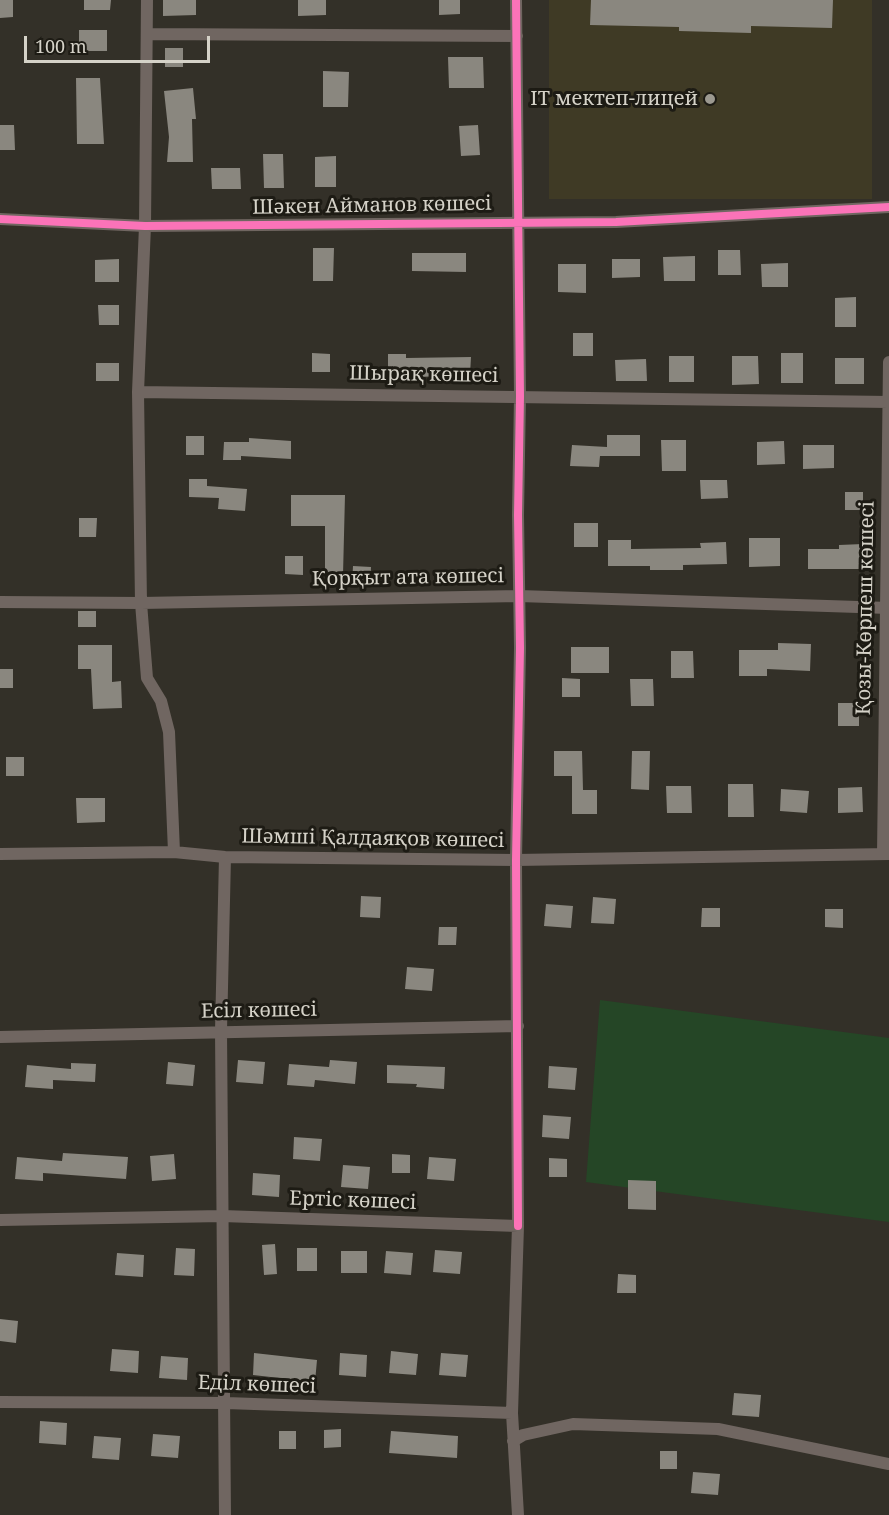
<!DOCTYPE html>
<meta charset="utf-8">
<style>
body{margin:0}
#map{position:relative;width:889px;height:1515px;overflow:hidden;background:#333028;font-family:"Noto Serif",serif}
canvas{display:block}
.scale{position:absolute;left:24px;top:36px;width:186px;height:27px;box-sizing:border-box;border:3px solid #d5d2c8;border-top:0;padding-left:8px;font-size:18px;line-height:21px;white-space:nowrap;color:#d5d2c8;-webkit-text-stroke:4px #1d1b14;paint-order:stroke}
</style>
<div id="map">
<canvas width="889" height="1515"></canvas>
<div class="scale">100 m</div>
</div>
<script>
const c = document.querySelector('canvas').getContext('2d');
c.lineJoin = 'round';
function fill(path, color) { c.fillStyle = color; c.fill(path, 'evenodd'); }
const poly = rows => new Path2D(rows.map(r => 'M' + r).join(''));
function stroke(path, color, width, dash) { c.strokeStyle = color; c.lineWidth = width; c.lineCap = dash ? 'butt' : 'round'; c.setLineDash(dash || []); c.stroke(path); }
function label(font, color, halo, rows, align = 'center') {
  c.font = font + ' "Noto Serif",serif'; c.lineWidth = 6; c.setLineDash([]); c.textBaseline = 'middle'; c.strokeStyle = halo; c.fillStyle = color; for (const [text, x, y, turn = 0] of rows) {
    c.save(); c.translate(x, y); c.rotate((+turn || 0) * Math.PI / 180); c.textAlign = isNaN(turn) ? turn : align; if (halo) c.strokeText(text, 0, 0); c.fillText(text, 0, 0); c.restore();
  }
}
fill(poly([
 [549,0,872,0,872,199,549,199]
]), '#3f3a25');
fill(poly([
 [600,1000,889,1038,889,1222,586,1182]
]), '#254626');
fill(poly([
 [0,0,13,0,13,17,0,18],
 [84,0,111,0,110,10,84,10],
 [163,0,196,0,196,15,163,16],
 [298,0,326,0,326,15,298,16],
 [439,0,460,0,460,14,439,15],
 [591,0,833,0,832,28,751,26,751,33,679,31,679,27,590,25],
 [79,30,107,30,107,51,79,51],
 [165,48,183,48,183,67,165,67],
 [448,57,483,57,484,88,449,88],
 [323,71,349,72,348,107,323,107],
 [76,78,100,78,104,144,77,144],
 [193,88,196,119,192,119,193,162,167,162,169,137,164,91],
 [0,125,14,125,15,150,0,150],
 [478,125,480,155,461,156,459,126],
 [263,154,283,154,284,188,264,188],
 [336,156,336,187,315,187,315,157],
 [211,168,240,168,241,189,212,189],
 [313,248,334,248,333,281,313,281],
 [718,250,740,250,741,275,718,275],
 [412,253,466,253,466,272,412,271],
 [695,256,695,281,664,281,663,257],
 [119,259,119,282,95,282,95,260],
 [612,259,640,259,640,277,612,278],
 [788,263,788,287,762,287,761,264],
 [558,264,586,264,586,293,558,292],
 [856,297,856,327,835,327,835,298],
 [98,305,119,305,119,325,99,325],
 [573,333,593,333,593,356,573,356],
 [312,353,330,354,330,372,312,372],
 [781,353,803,353,803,383,781,383],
 [388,354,406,354,406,358,471,357,470,375,417,377,417,373,388,372],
 [669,356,694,356,694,382,669,382],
 [732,356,758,356,759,384,732,385],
 [835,358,864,358,864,384,835,384],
 [646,359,647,381,616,381,615,360],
 [96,363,119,363,119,381,96,381],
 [607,435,640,435,640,456,600,456,599,467,570,466,572,445,607,447],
 [186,436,204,436,204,455,186,455],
 [249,438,291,441,291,459,241,456,241,460,223,460,224,442,249,442],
 [661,440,686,440,686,471,662,471],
 [784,441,785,464,757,465,757,442],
 [803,445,834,445,834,468,803,469],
 [189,479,207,479,207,486,247,489,245,511,218,509,219,498,189,497],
 [700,480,727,480,728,498,701,499],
 [845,492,863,492,863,510,845,510],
 [291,495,345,495,343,575,325,574,325,526,291,526],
 [79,518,97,518,96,537,79,537],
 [574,523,598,523,598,547,574,547],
 [749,538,780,538,780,566,749,567],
 [608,540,631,540,631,549,701,548,700,543,726,542,727,564,683,565,683,570,650,570,650,566,608,566],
 [863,544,864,569,808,569,808,549,839,549,839,545],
 [285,556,303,556,303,575,285,574],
 [353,566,371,567,370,585,352,585],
 [78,611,96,611,96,627,78,627],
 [778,643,811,644,810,671,767,669,767,676,739,676,739,650,778,650],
 [78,645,112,645,112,682,121,681,122,708,93,709,91,669,78,669],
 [571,647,609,647,609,673,571,673],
 [671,651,693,651,694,678,671,678],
 [0,669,13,669,13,688,0,688],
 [562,678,580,679,580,697,562,697],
 [630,679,653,679,654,706,631,706],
 [838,703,859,703,859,726,838,726],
 [554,751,582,751,583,790,597,790,597,814,572,814,572,776,554,776],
 [632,751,650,751,649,790,631,789],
 [6,757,24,757,24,776,6,776],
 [728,784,753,784,754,817,728,817],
 [666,786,691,786,692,813,667,813],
 [862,787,863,812,838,813,838,788],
 [781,789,809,791,807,813,780,811],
 [76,798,105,798,105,822,77,823],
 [361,896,381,897,380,918,360,917],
 [593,897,616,899,614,924,591,923],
 [546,904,573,906,571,928,544,926],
 [702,908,720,908,720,927,701,927],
 [825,909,843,909,843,928,825,927],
 [439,927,457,927,456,945,438,945],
 [407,967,434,969,432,991,405,989],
 [238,1060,265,1062,263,1084,236,1082],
 [330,1060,357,1062,355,1084,315,1080,314,1087,287,1085,289,1064,329,1067],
 [168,1062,195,1065,193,1086,166,1084],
 [71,1063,96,1064,95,1082,53,1080,53,1089,25,1087,27,1065,71,1069],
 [387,1065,445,1067,444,1089,416,1087,417,1084,387,1083],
 [549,1066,577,1068,575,1090,548,1088],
 [543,1115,571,1117,569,1139,542,1137],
 [294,1137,322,1139,320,1161,293,1159],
 [63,1153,128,1157,126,1179,43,1173,43,1181,15,1179,17,1157,62,1161],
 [174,1154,176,1179,152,1181,150,1156],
 [392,1154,410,1155,410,1173,392,1173],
 [429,1157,456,1159,454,1181,427,1179],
 [549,1158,567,1159,567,1177,549,1177],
 [343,1165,370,1167,368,1189,341,1187],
 [253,1173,280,1175,279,1197,252,1195],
 [628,1180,656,1181,656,1210,628,1209],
 [275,1244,277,1274,264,1275,262,1245],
 [176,1248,195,1249,194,1276,174,1275],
 [297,1248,317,1248,317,1271,297,1271],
 [435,1250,462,1252,460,1274,433,1272],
 [341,1251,367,1251,367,1273,341,1273],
 [386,1251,413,1253,411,1275,384,1273],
 [117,1253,144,1255,143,1277,115,1275],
 [618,1274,636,1275,636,1293,617,1293],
 [0,1319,18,1321,16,1343,0,1341],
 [112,1349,139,1351,138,1373,110,1371],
 [391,1351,418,1354,416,1375,389,1373],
 [254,1353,317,1360,315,1382,253,1375],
 [340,1353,367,1355,366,1377,339,1375],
 [441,1353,468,1355,466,1377,439,1375],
 [161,1356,188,1358,187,1380,159,1378],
 [734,1393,761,1395,759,1417,732,1415],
 [40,1421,67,1423,66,1445,39,1443],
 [341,1429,341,1447,324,1448,324,1430],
 [279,1431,296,1431,296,1449,279,1449],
 [391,1431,458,1436,457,1458,389,1453],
 [153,1434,180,1436,178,1458,151,1456],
 [94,1436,121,1438,119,1460,92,1458],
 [660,1451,677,1451,677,1469,660,1469],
 [693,1472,720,1474,718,1495,691,1493]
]), '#8a877f');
stroke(poly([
 [147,0,145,226,138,392,141,603,147,678,161,701,169,732,174,852],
 [516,0,520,396,518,515,520,648,516,860,518,1226],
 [148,34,517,36],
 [0,219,145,226,616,222,889,207],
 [138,392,889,402],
 [0,602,141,603,519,596,889,608],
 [0,854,174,852,225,857,516,860,889,854],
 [883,854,889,362],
 [225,857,221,1031,225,1515],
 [0,1037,518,1026],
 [0,1220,222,1216,518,1226,512,1413,518,1515],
 [0,1402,226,1403,512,1413],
 [513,1441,523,1435,573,1424,718,1429,889,1464]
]), '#706661', 12);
stroke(poly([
 [516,0,520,396,518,515,520,648,516,860,518,1226],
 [0,219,145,226,616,222,889,207]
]), '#fb73b8', 8);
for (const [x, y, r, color] of [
 [710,99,6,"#9c9990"]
]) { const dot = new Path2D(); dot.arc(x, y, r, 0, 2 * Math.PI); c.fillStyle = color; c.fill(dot); stroke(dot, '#1d1b14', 2); }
label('20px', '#d5d2c8', '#1d1b14', [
 ["IT мектеп-лицей",698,99]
], 'right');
label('20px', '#d5d2c8', '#1d1b14', [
 ["Шәкен Айманов көшесі",372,206,-1],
 ["Шырақ көшесі",424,375,1],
 ["Қорқыт ата көшесі",408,578,-1],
 ["Қозы-Көрпеш көшесі",866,608,-89],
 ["Шәмші Қалдаяқов көшесі",373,839,1],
 ["Есіл көшесі",259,1011,-1],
 ["Ертіс көшесі",353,1201,2],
 ["Еділ көшесі",257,1385,2]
]);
</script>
